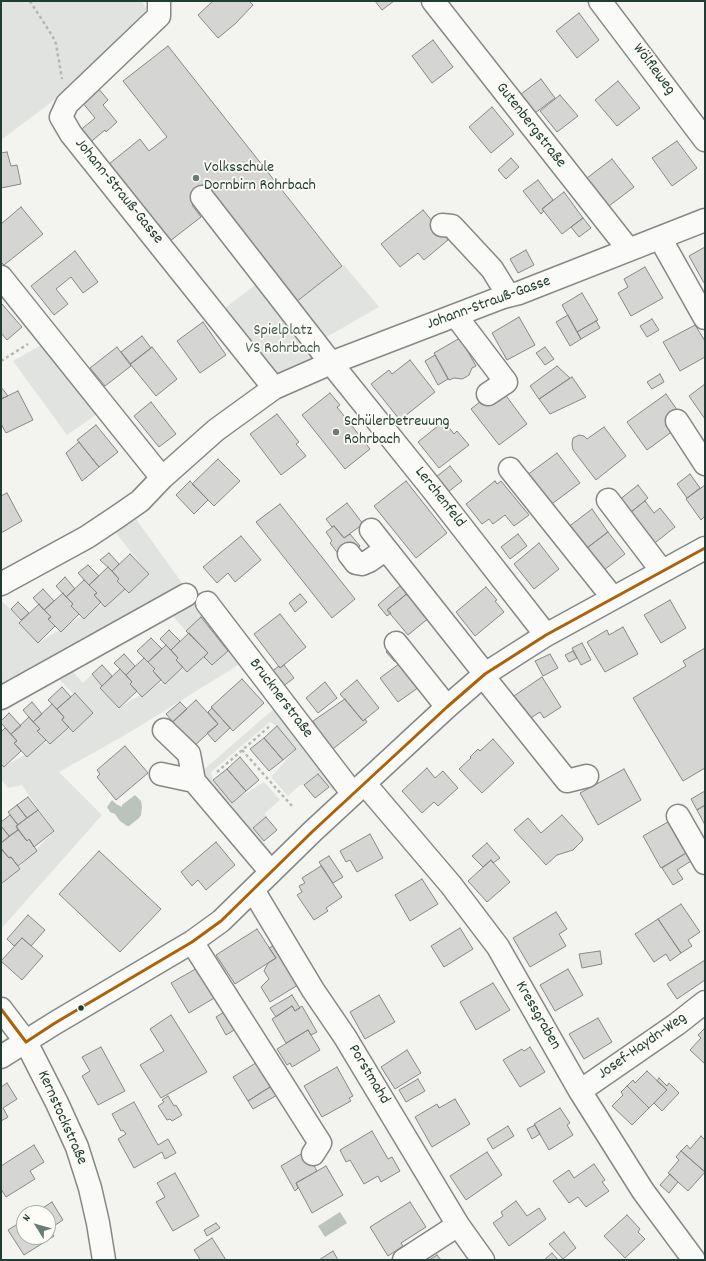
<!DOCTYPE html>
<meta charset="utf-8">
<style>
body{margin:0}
#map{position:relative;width:706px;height:1261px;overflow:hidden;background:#f3f3f0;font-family:Dekko,sans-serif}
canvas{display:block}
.frame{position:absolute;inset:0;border:2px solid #1f3d34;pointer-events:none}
.north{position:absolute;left:16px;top:1205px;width:40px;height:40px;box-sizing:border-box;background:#fdfcf7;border:1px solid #a4b0a9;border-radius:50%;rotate:307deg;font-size:11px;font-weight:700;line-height:16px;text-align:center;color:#1f3d34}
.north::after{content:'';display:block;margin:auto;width:14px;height:18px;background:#697d76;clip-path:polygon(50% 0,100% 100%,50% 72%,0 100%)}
</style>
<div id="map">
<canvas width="706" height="1261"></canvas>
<div class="frame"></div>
<div class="north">N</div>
</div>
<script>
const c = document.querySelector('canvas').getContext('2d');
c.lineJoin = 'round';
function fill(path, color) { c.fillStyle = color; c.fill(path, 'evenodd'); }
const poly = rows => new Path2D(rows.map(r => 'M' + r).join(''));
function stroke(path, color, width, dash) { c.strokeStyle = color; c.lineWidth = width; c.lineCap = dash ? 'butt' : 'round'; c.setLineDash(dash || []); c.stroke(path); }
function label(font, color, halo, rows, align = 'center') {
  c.font = font + ' Dekko,sans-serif'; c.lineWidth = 3.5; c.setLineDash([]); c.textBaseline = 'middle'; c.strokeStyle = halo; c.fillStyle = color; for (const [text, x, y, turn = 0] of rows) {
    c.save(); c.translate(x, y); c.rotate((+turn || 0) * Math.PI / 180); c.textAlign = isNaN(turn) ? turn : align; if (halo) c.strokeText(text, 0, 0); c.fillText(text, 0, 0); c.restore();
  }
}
fill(poly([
 [1,1,142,1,148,12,49,104,1,140],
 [344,265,379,307,316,343,326,356,273,379,221,311,262,280,286,310],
 [45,343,100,412,67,435,13,361],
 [136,519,185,587,1,686,1,601,11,609,38,643,149,575,116,533],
 [194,598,243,662,127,734,59,772,102,815,1,929,1,886,54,831,22,785,8,788,1,779,1,764,4,767,93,714,56,676,69,667,83,683,92,674,119,708,203,657,186,631,170,613],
 [277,706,341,783,333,791,317,774,304,785,300,785,288,796,271,777,296,749,277,726,270,722,211,772,213,780,232,802,264,782,280,800,265,813,266,817,253,828,272,853,265,856,200,773]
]), '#e0e3df');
fill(poly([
 [135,795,141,801,142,807,141,815,139,818,129,826,127,826,120,821,115,814,110,812,107,807,112,800,116,804,122,807,122,805],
 [340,1212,347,1223,325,1237,318,1226]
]), '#bbc3bd');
const building = poly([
 [213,1,249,1,253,5,235,24,218,38,198,15,213,1],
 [375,1,394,1,382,10,375,1],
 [579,13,599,40,577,58,556,31,579,13],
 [433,40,453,67,432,83,412,56,433,40],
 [168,46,342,266,296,302,209,192,192,205,201,217,170,241,109,164,140,139,149,151,167,137,123,81,168,46],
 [541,79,555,98,535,113,521,94,541,79],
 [618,81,640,108,617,126,595,100,618,81],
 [98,88,108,100,103,105,117,122,106,132,105,130,87,145,77,133,95,118,82,102,98,88],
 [560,95,578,116,557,132,540,111,560,95],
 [492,107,514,134,491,153,469,127,492,107],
 [677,141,697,168,672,186,652,158,677,141],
 [7,152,11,166,17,165,21,184,1,188,1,153,7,152],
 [511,158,519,167,506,179,498,170,511,158],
 [612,159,634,187,609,206,587,178,612,159],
 [538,180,553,200,542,209,544,211,541,214,523,191,538,180],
 [564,192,583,218,562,234,542,209,564,192],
 [21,207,43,234,4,265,1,262,1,224,21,207],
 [423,210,448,240,424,260,418,253,400,267,381,244,423,210],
 [583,218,591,228,579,237,571,227,583,218],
 [705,247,705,282,704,283,689,256,705,247],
 [526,250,534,265,518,273,510,259,526,250],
 [75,251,98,282,83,293,71,277,56,289,68,304,54,315,31,286,75,251],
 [645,267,663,298,631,316,618,293,628,287,624,279,645,267],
 [582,293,598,320,577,332,562,305,582,293],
 [1,303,22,327,7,340,1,333,1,303],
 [568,315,581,339,570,346,556,322,568,315],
 [519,317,535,345,507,360,492,333,519,317],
 [652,319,659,330,647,337,640,326,652,319],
 [596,321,600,328,581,339,577,332,596,321],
 [203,322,226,355,200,373,177,341,203,322],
 [695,325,705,341,705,357,680,371,663,342,695,325],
 [142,336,151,348,131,364,121,352,142,336],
 [460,338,476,366,472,368,469,375,466,377,462,379,454,378,449,380,434,353,460,338],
 [117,347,131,366,105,386,90,368,117,347],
 [152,347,177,379,156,396,130,364,152,347],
 [545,347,554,359,545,365,536,353,545,347],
 [435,355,448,379,438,385,425,361,435,355],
 [410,360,435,392,400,420,371,384,389,370,392,374,410,360],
 [557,366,570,378,539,399,530,386,557,366],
 [660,374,664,382,652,389,647,382,660,374],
 [572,377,586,397,550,414,539,399,572,377],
 [705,384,705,419,689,396,705,384],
 [1,387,8,396,1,399,1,387],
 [18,391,33,420,6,433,1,424,1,399,18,391],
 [330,393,340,405,337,407,370,449,345,469,302,415,330,393],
 [504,393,527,424,499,445,471,409,486,397,504,393],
 [666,394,680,414,677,428,647,450,627,422,666,394],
 [151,402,176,434,159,447,134,416,151,402],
 [277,414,299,442,296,444,306,456,281,475,250,434,277,414],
 [444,421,454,434,457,431,469,445,439,468,418,442,444,421],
 [96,425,118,452,99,467,77,440,96,425],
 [604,427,626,456,596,480,573,450,572,444,573,438,579,435,584,436,587,439,604,427],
 [79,442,99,467,82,481,66,453,79,442],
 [557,453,580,483,549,506,523,478,557,453],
 [218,459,240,481,214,506,192,484,218,459],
 [450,466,462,481,448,492,436,477,450,466],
 [690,474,700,488,687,498,677,484,690,474],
 [190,481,208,500,194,514,176,495,190,481],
 [406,481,447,533,416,558,374,506,406,481],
 [495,481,497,484,501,481,529,515,514,526,505,515,493,524,489,519,482,524,466,504,495,481],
 [638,485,648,498,629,514,618,501,638,485],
 [705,485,705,516,701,520,686,499,705,485],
 [7,493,22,521,1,533,1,496,7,493],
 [645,501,654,513,660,508,675,527,651,546,627,515,645,501],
 [347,503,363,524,344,538,334,526,332,527,326,519,347,503],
 [280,504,355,599,332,618,256,522,280,504],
 [592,509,608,532,583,551,567,528,592,509],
 [334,526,344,538,350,534,360,546,342,559,330,543,332,541,326,532,334,526],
 [608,532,625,554,600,573,583,551,608,532],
 [518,534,527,546,510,559,501,547,518,534],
 [241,536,261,560,235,582,228,573,217,583,203,567,241,536],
 [539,543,559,569,534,589,514,564,539,543],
 [109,553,119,564,112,571,100,560,109,553],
 [130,554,149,574,129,593,117,581,119,579,112,571,130,554],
 [88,565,99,576,89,585,78,573,88,565],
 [108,567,119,579,117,581,125,589,105,607,94,595,97,593,89,585,108,567],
 [65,577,75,589,66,597,56,586,65,577],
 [84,580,97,593,94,595,101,602,84,619,71,606,73,604,66,597,84,580],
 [402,584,409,592,387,610,391,613,387,616,378,605,402,584],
 [486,587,497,600,495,601,504,612,475,636,456,612,486,587],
 [43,589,54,601,44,610,33,598,43,589],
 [409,592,430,617,408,635,387,610,409,592],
 [63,593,73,604,71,606,79,614,61,632,48,619,51,617,44,610,63,593],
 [300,594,307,602,295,612,289,603,300,594],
 [670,600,686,628,661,643,644,615,670,600],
 [18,602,29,613,21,620,11,609,18,602],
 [39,604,51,617,48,619,55,626,38,643,19,623,39,604],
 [280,614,306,647,280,668,254,634,280,614],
 [201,617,228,651,212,665,204,657,208,653,186,631,201,617],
 [623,627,638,654,605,672,587,642,607,630,609,635,623,627],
 [169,630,180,641,171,650,160,639,169,630],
 [189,633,208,653,187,672,176,660,178,658,171,650,189,633],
 [151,638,162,649,148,662,137,651,151,638],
 [582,643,591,660,581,665,572,648,582,643],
 [166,645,178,658,176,660,183,667,165,684,153,671,155,669,148,662,166,645],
 [393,646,401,656,395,662,386,652,393,646],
 [705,648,705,768,683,781,633,698,686,666,683,661,705,648],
 [573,651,577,658,569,662,565,655,573,651],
 [124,654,135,666,126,675,114,663,124,654],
 [550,654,558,668,543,676,535,661,550,654],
 [144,658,155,669,153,671,161,680,142,697,130,684,132,682,126,675,144,658],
 [403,661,422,685,398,702,380,678,403,661],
 [102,665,112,676,102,686,92,674,102,665],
 [284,665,294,678,278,690,267,675,279,666,280,668,284,665],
 [120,669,132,682,130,684,137,691,119,708,100,688,120,669],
 [542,677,561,707,544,718,540,712,526,721,511,698,542,677],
 [242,679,264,703,233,731,211,707,242,679],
 [357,680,379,708,363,721,340,694,357,680],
 [325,682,337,698,318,713,306,698,325,682],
 [62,687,71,697,57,709,48,700,62,687],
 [75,693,93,713,73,732,62,720,64,717,57,709,75,693],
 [345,699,363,721,365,719,367,722,329,752,311,730,316,726,313,721,345,699],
 [196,700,218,724,193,747,168,726,196,700],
 [32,702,42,714,33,722,23,710,32,702],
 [180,702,187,709,173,722,166,714,180,702],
 [52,704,64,717,62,720,69,727,50,744,37,731,40,729,33,722,52,704],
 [212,708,230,728,215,742,207,733,218,724,208,712,212,708],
 [9,713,21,726,11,734,1,723,1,721,9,713],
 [29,717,40,729,37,731,46,740,27,757,14,743,17,741,11,734,29,717],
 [277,726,296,749,283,760,264,738,277,726],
 [5,728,17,741,14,743,21,751,4,767,1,764,1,732,5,728],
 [264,738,283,760,269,771,250,749,264,738],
 [493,739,514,763,482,793,459,769,471,758,470,757,478,749,480,751,493,739],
 [125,746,148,773,116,800,97,777,100,774,97,770,125,746],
 [240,757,259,780,246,791,227,769,240,757],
 [427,768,435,778,443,771,458,788,438,806,434,802,422,813,402,791,427,768],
 [227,769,246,791,232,803,213,780,227,769],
 [624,769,641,800,598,825,580,793,624,769],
 [318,774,329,787,315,798,304,785,318,774],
 [705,791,705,805,697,810,691,799,705,791],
 [28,797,38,810,27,818,17,805,28,797],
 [17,805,27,818,18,825,8,812,17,805],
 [705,805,705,825,697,810,705,805],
 [38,810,54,831,34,847,29,839,27,841,16,826,38,810],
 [10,815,18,825,16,826,18,830,9,836,1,826,1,822,10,815],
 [562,815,582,837,583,840,573,850,557,855,546,865,514,830,528,818,541,833,562,815],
 [266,817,277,830,264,841,253,828,266,817],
 [668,822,686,853,661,868,643,836,668,822],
 [1,826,9,836,1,843,1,826],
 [18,830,27,841,29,839,37,851,18,866,11,857,9,858,1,848,1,843,18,830],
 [370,834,383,858,357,872,350,860,346,862,340,851,370,834],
 [216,842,235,865,206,890,198,880,192,886,181,872,216,842],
 [487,843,500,858,493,863,491,860,483,867,472,856,487,843],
 [1,849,9,858,11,857,20,869,1,884,1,849],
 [99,851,161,909,120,952,59,894,99,851],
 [686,853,691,861,677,870,683,879,673,885,662,868,686,853],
 [329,856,343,877,333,883,319,862,329,856],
 [491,860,510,882,487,902,468,881,491,860],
 [321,866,342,897,326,908,328,911,314,920,297,895,302,892,299,886,305,883,302,878,321,866],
 [422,879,438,904,410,921,395,895,422,879],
 [681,904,700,932,688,940,692,946,681,953,658,919,681,904],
 [556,912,567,929,559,934,566,946,530,967,513,938,556,912],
 [28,915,45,930,31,946,22,938,14,946,7,939,28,915],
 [658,919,681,953,670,961,666,954,654,962,635,934,658,919],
 [460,928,473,949,444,967,431,946,460,928],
 [257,929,276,958,235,984,216,955,257,929],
 [22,938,43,956,22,980,1,961,22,938],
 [275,945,298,985,270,1002,261,987,269,979,264,971,268,963,276,958,269,948,275,945],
 [600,951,602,964,582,968,579,954,600,951],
 [705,960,705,980,677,999,667,984,705,960],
 [199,967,216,997,189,1013,171,983,199,967],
 [568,969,583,995,555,1011,540,985,568,969],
 [493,983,510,1010,476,1030,460,1002,493,983],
 [292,995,300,1008,295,1011,292,1006,276,1017,270,1008,292,995],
 [379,995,395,1022,365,1039,350,1012,379,995],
 [292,1006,295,1011,302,1006,317,1032,311,1035,308,1030,286,1043,272,1019,292,1006],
 [229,1009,239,1027,226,1035,216,1017,229,1009],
 [171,1015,207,1072,161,1098,140,1065,164,1051,150,1029,171,1015],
 [598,1018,612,1042,584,1059,569,1034,598,1018],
 [704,1029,705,1030,705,1064,690,1050,701,1038,698,1035,704,1029],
 [308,1030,320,1050,292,1067,290,1063,287,1065,277,1049,308,1030],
 [101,1047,125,1091,98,1105,82,1076,90,1071,82,1057,101,1047],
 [530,1047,545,1072,520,1087,503,1060,522,1049,524,1051,530,1047],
 [407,1050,421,1073,395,1089,381,1067,407,1050],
 [259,1061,273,1085,248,1101,233,1077,259,1061],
 [337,1067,353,1096,349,1098,351,1101,322,1117,304,1086,337,1067],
 [647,1071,667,1090,649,1108,627,1086,633,1080,635,1083,647,1071],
 [659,1078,667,1086,669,1083,679,1093,662,1111,654,1103,667,1090,657,1081,659,1078],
 [418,1079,425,1091,406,1102,399,1090,418,1079],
 [7,1083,17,1099,3,1108,8,1117,1,1121,1,1087,7,1083],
 [273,1085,279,1094,253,1109,248,1101,273,1085],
 [627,1086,649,1108,632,1125,612,1106,623,1095,621,1092,627,1086],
 [168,1096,174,1106,176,1105,182,1115,172,1121,170,1119,167,1120,158,1106,164,1102,162,1100,168,1096],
 [455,1099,470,1124,432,1147,415,1117,437,1104,439,1108,455,1099],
 [134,1102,158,1145,168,1139,176,1153,165,1159,162,1152,134,1168,118,1139,126,1134,123,1130,121,1131,112,1114,134,1102],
 [560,1108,570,1123,567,1125,573,1135,549,1150,534,1124,560,1108],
 [535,1125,540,1134,532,1139,527,1129,535,1125],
 [508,1126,514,1136,493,1149,487,1139,508,1126],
 [372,1131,388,1159,392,1157,400,1171,381,1182,378,1176,364,1184,350,1160,346,1162,340,1150,372,1131],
 [701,1136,705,1140,705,1172,681,1151,687,1145,690,1149,701,1136],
 [34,1145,44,1162,30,1171,35,1179,6,1197,1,1189,1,1166,34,1145],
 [306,1151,317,1171,296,1183,298,1188,295,1191,281,1166,306,1151],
 [681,1151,705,1172,688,1191,668,1173,679,1160,676,1157,681,1151],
 [487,1152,502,1175,466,1200,450,1176,487,1152],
 [594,1164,605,1180,602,1182,609,1191,586,1207,578,1197,569,1203,553,1181,569,1170,574,1178,594,1164],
 [326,1166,343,1195,312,1213,296,1183,326,1166],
 [175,1173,199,1216,173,1231,156,1202,165,1197,157,1183,175,1173],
 [670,1174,678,1182,669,1193,660,1185,670,1174],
 [516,1201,527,1216,539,1208,546,1219,509,1246,493,1223,503,1216,501,1212,516,1201],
 [52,1202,63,1220,49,1229,54,1236,24,1255,8,1230,24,1220,24,1237,48,1237,48,1213,35,1213,52,1202],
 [410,1202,426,1227,401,1243,403,1246,388,1256,370,1227,410,1202],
 [627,1215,640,1229,638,1232,645,1239,625,1258,604,1236,627,1215],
 [216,1223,220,1228,207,1236,204,1230,216,1223],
 [564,1232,576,1248,563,1259,549,1244,564,1232],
 [212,1238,226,1260,200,1260,198,1256,194,1250,212,1238],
 [333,1251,338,1260,319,1260,333,1251],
 [552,1253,558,1260,544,1260,552,1253],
 [437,1255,441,1260,429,1260,437,1255]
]);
fill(building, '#d5d6d3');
stroke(building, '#848986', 1);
const minor = poly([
 [159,1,159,16,67,104,61,117,71,134,274,388],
 [433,1,629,250],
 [600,1,705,140],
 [202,197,331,363,433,490,546,635],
 [442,225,452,226,492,269,508,295],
 [660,238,705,318],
 [1,277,162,478],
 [456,316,506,382,488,394],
 [677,421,705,464],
 [510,469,613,598],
 [608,500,662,571],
 [371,530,485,674],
 [349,554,356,563,362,564,369,561,386,549],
 [1,584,87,537,117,517,140,501,162,478,216,430,274,388,331,363,503,297,519,293,705,220],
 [207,603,353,794],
 [396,643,447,707],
 [483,676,567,781,587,776],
 [1,698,186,595],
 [164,730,189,754,194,781,271,872],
 [161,774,194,781],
 [365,784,451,885,498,947,580,1091,643,1191,694,1260],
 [678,816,705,863],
 [253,890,313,990,345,1037,458,1225,483,1260],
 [192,942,320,1143,313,1154],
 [1,1009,26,1042,57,1103,77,1147,90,1188,98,1223,104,1260],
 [1,1057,55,1023,192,942,221,921,313,831,447,707,485,674,546,635,705,548],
 [580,1091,677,1024,705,1002],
 [404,1260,458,1225]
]);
stroke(minor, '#848986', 25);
stroke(poly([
 [30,1,53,37,56,44,62,79],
 [1,361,28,344],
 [242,750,292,806],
 [217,772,271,725]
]), '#b3b7b4', 2.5, [3, 3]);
stroke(minor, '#fafaf8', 22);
stroke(poly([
 [1,1009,26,1042],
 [26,1042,55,1023,192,942,221,921,313,831,447,707,485,674,546,635,705,548]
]), '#ab630a', 3);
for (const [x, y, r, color] of [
 [196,178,4,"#697d76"],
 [336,432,4,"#697d76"],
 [81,1008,3.5,"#1f3d34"]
]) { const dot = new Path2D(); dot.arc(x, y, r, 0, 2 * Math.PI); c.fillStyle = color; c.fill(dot); stroke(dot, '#fdfcf7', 1.5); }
label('16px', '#1f3d34', '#fdfcf7', [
 ["Wölfleweg",653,70,53],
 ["Gutenbergstraße",530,126,52],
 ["Johann-Strauß-Gasse",118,192,51],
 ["Johann-Strauß-Gasse",489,304,-20],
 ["Lerchenfeld",439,498,52],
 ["Brucknerstraße",280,699,53],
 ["Kressgraben",537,1016,60],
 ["Josef-Haydn-Weg",643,1047,-35],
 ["Porstmahd",368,1075,59],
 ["Kernstockstraße",61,1118,66]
]);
label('16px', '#1f3d34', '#fdfcf7', [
 ["Volksschule",204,169],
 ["Dornbirn Rohrbach",204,187],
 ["Schülerbetreuung",344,423],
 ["Rohrbach",344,441]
], 'left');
label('16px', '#435c53', '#fdfcf7', [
 ["Spielplatz",283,332],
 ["VS Rohrbach",283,350]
]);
</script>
